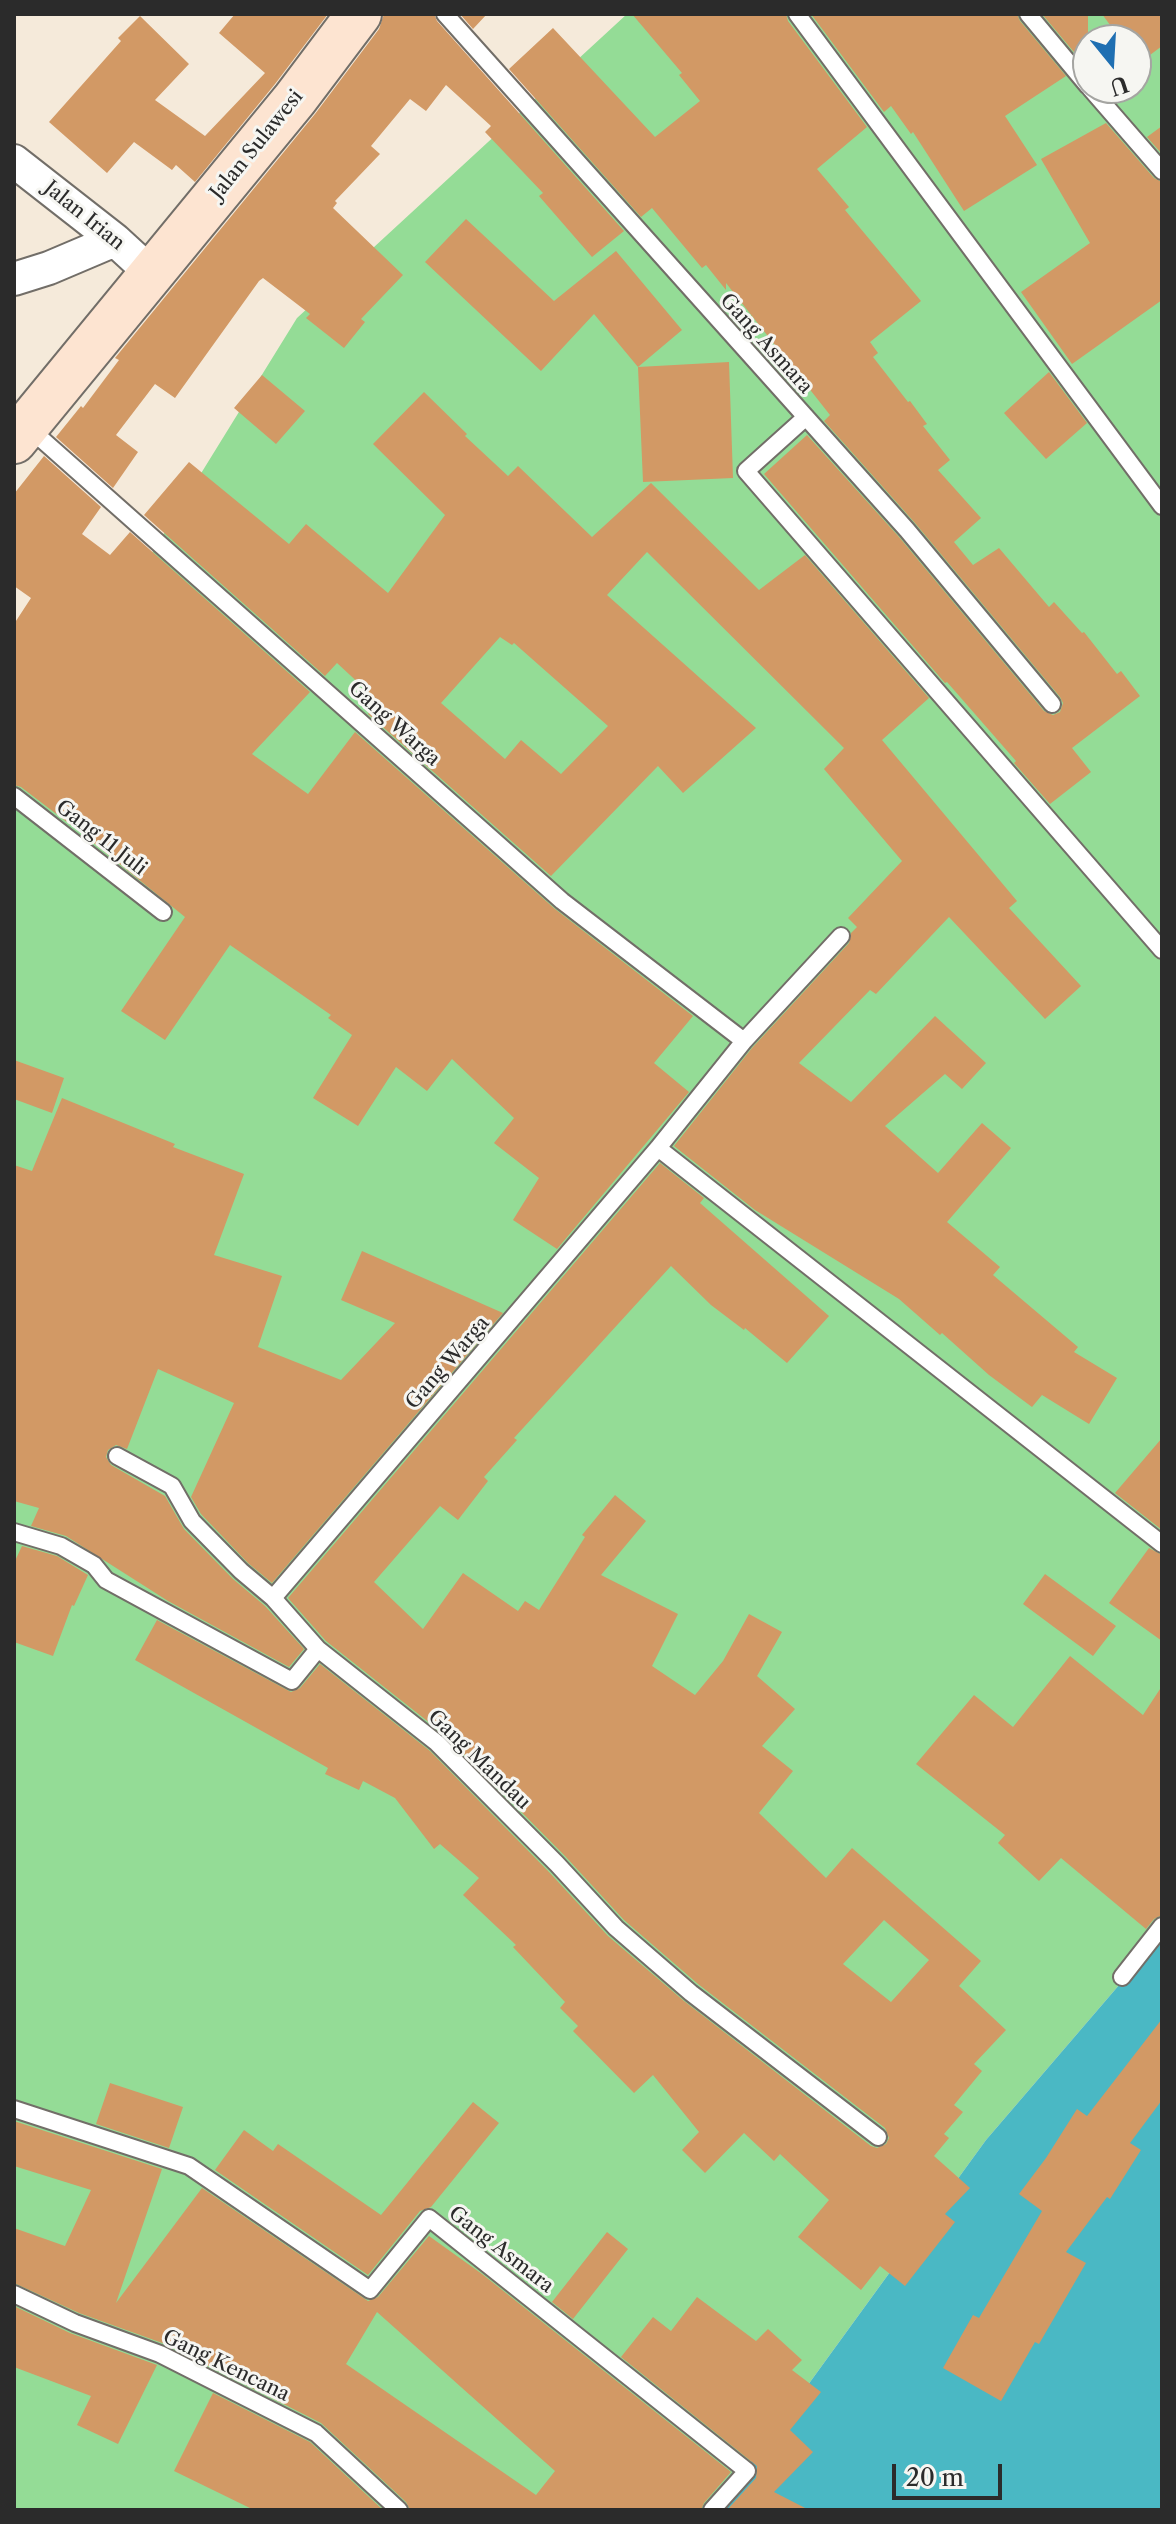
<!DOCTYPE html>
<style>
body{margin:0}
#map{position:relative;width:1176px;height:2524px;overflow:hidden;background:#f5eada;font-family:"Libre Caslon Text",serif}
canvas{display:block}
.frame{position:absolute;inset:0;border:16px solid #2b2b2b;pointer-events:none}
.north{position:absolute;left:1072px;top:24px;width:80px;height:80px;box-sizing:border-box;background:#f6f6f2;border:2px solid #a5a5a2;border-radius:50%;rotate:162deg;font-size:22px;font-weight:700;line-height:32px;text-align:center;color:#2b2b2b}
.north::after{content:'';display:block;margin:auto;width:28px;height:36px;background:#1f6fb2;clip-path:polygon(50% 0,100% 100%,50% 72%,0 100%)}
.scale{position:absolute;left:892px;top:2464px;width:110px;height:36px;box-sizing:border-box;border:4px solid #2b2b2b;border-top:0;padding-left:10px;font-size:24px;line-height:28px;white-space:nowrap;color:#2b2b2b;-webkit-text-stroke:6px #f6f6f2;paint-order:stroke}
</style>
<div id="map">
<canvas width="1176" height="2524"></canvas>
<div class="frame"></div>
<div class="north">U</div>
<div class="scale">20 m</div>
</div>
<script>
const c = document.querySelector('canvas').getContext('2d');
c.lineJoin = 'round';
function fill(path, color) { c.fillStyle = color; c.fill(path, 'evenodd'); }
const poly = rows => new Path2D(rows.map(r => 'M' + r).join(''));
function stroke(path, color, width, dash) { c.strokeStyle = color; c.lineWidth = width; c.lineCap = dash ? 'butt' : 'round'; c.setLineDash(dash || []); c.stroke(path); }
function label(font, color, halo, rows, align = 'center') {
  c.font = font + ' "Libre Caslon Text",serif'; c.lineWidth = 6; c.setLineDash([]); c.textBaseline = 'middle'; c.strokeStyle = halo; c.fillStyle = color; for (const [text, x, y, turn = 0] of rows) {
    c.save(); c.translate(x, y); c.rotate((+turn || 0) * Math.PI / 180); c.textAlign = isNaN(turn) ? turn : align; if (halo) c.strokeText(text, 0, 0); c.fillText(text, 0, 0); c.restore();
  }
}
fill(poly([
 [627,14,1162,14,1162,1935,986,2140,765,2444,712,2510,14,2510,14,776,297,318],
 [1088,40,1136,40,1136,88,1088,88]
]), '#94dc96');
fill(poly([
 [1162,1935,1162,2510,712,2510,765,2444,986,2140]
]), '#4ab8c4');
fill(poly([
 [235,14,328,14,275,84,195,182,176,165,172,170,134,142,107,173,49,122,121,41,118,38,140,16,189,64,155,100,205,136,265,73,219,33],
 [384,14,434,14,437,21,624,231,592,257,539,196,543,193,485,132,491,126,446,85,426,111,410,99,371,146,380,154,335,201,337,203,333,208,403,275,361,319,365,322,344,348,306,318,310,314,263,278,259,281,175,398,155,384,116,435,138,452,113,488,56,437,81,406,83,408,119,360,115,358,315,114,379,29],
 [460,14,487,14,473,29],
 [632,14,786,14,788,21,867,127,817,169,849,207,845,210,921,301,870,342,878,353,873,357,908,402,910,401,927,424,923,426,950,460,938,470,981,518,954,542,973,565,999,548,1049,607,1054,602,1082,633,1084,632,1117,674,1121,671,1140,696,1072,748,1091,772,1050,804,1014,763,1016,761,947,682,945,683,764,474,807,435,899,537,1044,711,1053,715,1060,712,1063,703,1060,697,915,523,824,421,830,415,726,283,726,290,706,265,702,268,652,208,641,217,509,69,553,28,655,137,700,101,679,75,682,73],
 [811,14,1017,14,1020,21,1066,76,1005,116,1037,165,964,211,913,132,911,134,891,106,884,112],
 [1042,14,1088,14,1088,62,1084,64],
 [1102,14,1162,14,1162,46,1138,64,1136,61,1136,40,1121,40],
 [1106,123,1154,178,1162,182,1162,300,1072,364,1021,292,1090,243,1041,159],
 [1162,126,1162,154,1147,137],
 [466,219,554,301,616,251,682,330,638,367,594,314,541,371,425,262],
 [729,362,733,478,643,482,638,367],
 [1049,372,1087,423,1046,459,1004,413],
 [262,375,305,411,276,444,234,408],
 [424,392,467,434,465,436,508,476,518,466,592,537,651,483,759,590,805,555,929,698,882,740,1017,901,1009,908,1081,986,1045,1019,949,917,876,994,870,990,799,1063,851,1102,935,1016,986,1063,962,1089,945,1074,885,1126,938,1173,982,1123,1011,1148,947,1222,1000,1267,993,1275,1078,1347,1074,1352,1117,1378,1089,1424,1042,1395,1032,1407,989,1375,942,1333,940,1335,899,1299,755,1210,674,1146,752,1048,849,943,851,933,857,927,848,918,902,861,824,769,844,748,647,552,607,595,756,728,683,793,658,766,551,876,368,714,378,701,337,663,325,676,144,515,189,462,289,544,306,524,388,593,445,515,373,444],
 [500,637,512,645,514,643,608,726,561,774,521,740,505,759,441,703],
 [44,456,101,507,82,534,110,555,130,532,310,692,252,754,308,794,355,732,555,909,693,1016,654,1063,689,1092,557,1249,513,1220,539,1178,494,1143,514,1118,452,1059,427,1091,396,1067,358,1126,313,1098,352,1035,328,1018,331,1015,230,945,165,1040,121,1011,185,917,80,832,21,787,14,785,14,624,31,598,14,586,14,494],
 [14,1060,64,1078,52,1113,14,1099],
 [62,1098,175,1144,173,1147,244,1174,214,1255,282,1276,258,1347,341,1380,395,1323,341,1300,362,1251,503,1313,272,1583,248,1563,201,1514,191,1497,234,1403,158,1369,127,1449,116,1445,108,1450,106,1457,111,1465,165,1496,184,1529,233,1579,265,1606,304,1649,289,1667,168,1601,66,1536,31,1526,39,1508,14,1501,14,1165,32,1171],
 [660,1163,704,1198,700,1203,829,1316,787,1363,745,1328,744,1330,711,1305,671,1266,514,1438,517,1440,484,1477,488,1481,458,1520,440,1506,374,1582,423,1629,463,1573,518,1611,525,1601,539,1610,585,1537,582,1535,615,1495,646,1521,601,1575,678,1614,652,1666,695,1695,723,1661,749,1614,782,1632,757,1676,795,1709,762,1746,793,1771,759,1813,826,1878,852,1848,981,1961,959,1986,1006,2030,974,2064,982,2071,954,2105,963,2112,944,2134,949,2138,934,2156,970,2188,945,2214,955,2222,905,2286,880,2266,861,2290,798,2237,829,2200,780,2154,774,2161,744,2133,705,2173,682,2150,699,2132,653,2075,634,2093,573,2031,578,2026,560,2008,565,2002,513,1947,516,1945,463,1895,479,1878,440,1844,434,1849,395,1798,363,1781,359,1790,325,1774,328,1768,135,1660,157,1620,291,1692,300,1688,320,1664,430,1751,549,1872,608,1936,684,2001,871,2146,877,2148,886,2144,889,2138,885,2128,698,1984,624,1920,565,1856,445,1735,326,1641,288,1598],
 [884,1920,929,1960,891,2002,843,1964],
 [1162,1438,1162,1530,1115,1493],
 [22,1546,57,1556,88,1575,74,1606,72,1605,53,1656,14,1642,14,1563],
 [1149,1548,1162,1555,1162,1641,1109,1603],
 [1045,1574,1116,1626,1093,1656,1023,1604],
 [1070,1656,1143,1715,1162,1686,1162,1915,1154,1919,1146,1929,1061,1858,1039,1881,998,1843,1005,1835,916,1764,974,1695,1013,1727],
 [1162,2019,1162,2100,1130,2143,1141,2150,1110,2199,1107,2197,1066,2252,1086,2263,1039,2344,1035,2342,1001,2401,943,2368,973,2315,979,2318,1042,2211,1019,2194,1046,2158,1077,2109,1087,2116],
 [110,2083,183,2107,169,2148,96,2124],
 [473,2102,499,2123,431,2207,420,2211,368,2275,215,2170,244,2130,273,2151,278,2144,381,2215],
 [14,2121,162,2169,116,2303,202,2188,368,2301,378,2297,429,2236,482,2274,731,2472,704,2503,701,2510,410,2510,406,2502,321,2423,165,2344,79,2313,14,2283,14,2228,65,2246,91,2190,14,2166],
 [377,2312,555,2471,536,2495,346,2364],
 [607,2232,628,2249,573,2319,552,2302],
 [697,2297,756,2341,768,2329,802,2360,792,2370,821,2392,790,2430,813,2452,774,2492,809,2510,727,2510,756,2478,757,2466,621,2357,653,2317,671,2331],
 [14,2306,70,2333,157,2365,118,2444,77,2425,91,2396,14,2367],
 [213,2393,310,2442,383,2510,254,2510,174,2471]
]), '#d29965');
const lane = poly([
 [445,14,907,530,1052,704],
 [797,14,1162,506],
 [1028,14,1088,86],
 [1090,88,1162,171],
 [806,417,746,471,1162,950],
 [29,428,562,901,744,1041],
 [14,796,163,912],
 [658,1148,1162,1544],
 [117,1456,172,1486,192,1521,241,1571,273,1598,318,1649,437,1743,557,1864,616,1928,691,1993,878,2137],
 [14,1532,61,1546,94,1565,106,1580,292,1681,318,1649],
 [273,1598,658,1148,744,1041,841,936],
 [1122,1977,1162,1926],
 [14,2109,189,2166,370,2290,429,2218,747,2471,712,2510],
 [14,2294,75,2323,160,2354,316,2433,399,2510]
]);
const street = poly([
 [14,161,115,240,152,274],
 [14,279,49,268,115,240]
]);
const secondary = poly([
 [14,441,295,99,359,14]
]);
stroke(lane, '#726e68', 20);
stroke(street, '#726e68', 36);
stroke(secondary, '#726e68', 48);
stroke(lane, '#fff', 16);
stroke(street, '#fff', 32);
stroke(secondary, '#fde4d1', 44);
label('20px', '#2b2b2b', '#f6f6f2', [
 ["Jalan Sulawesi",257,145,-51],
 ["Jalan Irian",84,216,39],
 ["Gang Asmara",766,344,48],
 ["Gang Warga",394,724,42],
 ["Gang 11 Juli",101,838,38],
 ["Gang Warga",448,1363,-49],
 ["Gang Mandau",479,1760,44],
 ["Gang Asmara",501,2250,38],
 ["Gang Kencana",226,2366,26]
]);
</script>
